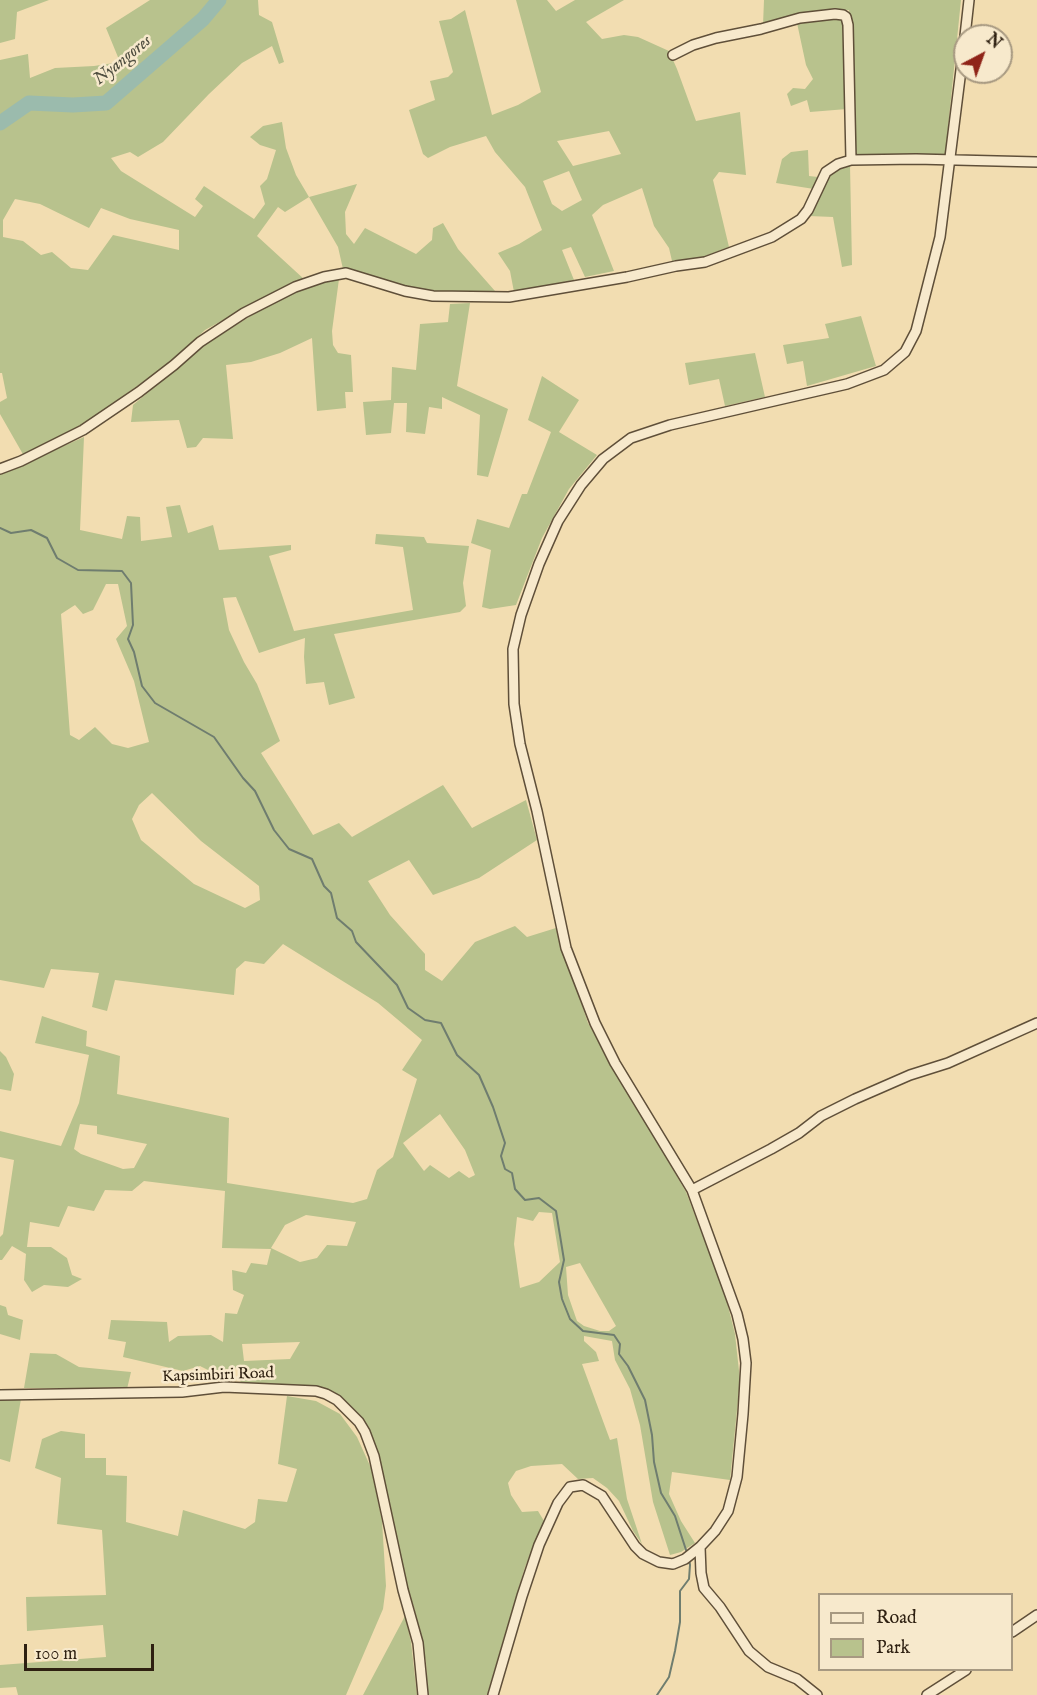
<!DOCTYPE html>
<style>
body{margin:0}
#map{position:relative;width:1037px;height:1695px;overflow:hidden;background:#f2ddb1;font-family:"IM FELL English",serif}
canvas{display:block}
.legend{position:absolute;left:818px;top:1593px;width:195px;height:78px;box-sizing:border-box;background:#f7e9cc;border:2px solid #a79981;margin:0;padding:8px 10px;list-style:none;font-size:18px;color:#2e2011}
.legend li{display:flex;align-items:center;gap:12px;height:30px}
.legend b{width:30px;border:2px solid #a79981}
.north{position:absolute;left:953px;top:24px;width:60px;height:60px;box-sizing:border-box;background:#f7e9cc;border:2px solid #a79981;border-radius:50%;rotate:41deg;font-size:16px;font-weight:700;line-height:24px;text-align:center;color:#2e2011}
.north::after{content:'';display:block;margin:auto;width:21px;height:27px;background:#8f2418;clip-path:polygon(50% 0,100% 100%,50% 72%,0 100%)}
.scale{position:absolute;left:24px;top:1644px;width:130px;height:27px;box-sizing:border-box;border:3px solid #2e2011;border-top:0;padding-left:8px;font-size:18px;line-height:21px;white-space:nowrap;color:#2e2011;-webkit-text-stroke:4px #f7e9cc;paint-order:stroke}
</style>
<div id="map">
<canvas width="1037" height="1695"></canvas>
<ul class="legend">
<li><b style="height:8px;background:#f7e9cc"></b>Road</li>
<li><b style="height:16px;background:#b8c28d"></b>Park</li>
</ul>
<div class="north">N</div>
<div class="scale">100 m</div>
</div>
<script>
const c = document.querySelector('canvas').getContext('2d');
c.lineJoin = 'round';
function fill(path, color) { c.fillStyle = color; c.fill(path, 'evenodd'); }
const poly = rows => new Path2D(rows.map(r => 'M' + r).join(''));
function stroke(path, color, width, dash) { c.strokeStyle = color; c.lineWidth = width; c.lineCap = dash ? 'butt' : 'round'; c.setLineDash(dash || []); c.stroke(path); }
function label(font, color, halo, rows, align = 'center') {
  c.font = font + ' "IM FELL English",serif'; c.lineWidth = 5; c.setLineDash([]); c.textBaseline = 'middle'; c.strokeStyle = halo; c.fillStyle = color; for (const [text, x, y, turn = 0] of rows) {
    c.save(); c.translate(x, y); c.rotate((+turn || 0) * Math.PI / 180); c.textAlign = isNaN(turn) ? turn : align; if (halo) c.strokeText(text, 0, 0); c.fillText(text, 0, 0); c.restore();
  }
}
fill(poly([
 [0,0,49,0,17,12,15,39,0,43],
 [150,0,258,0,259,15,272,22,284,62,279,64,272,46,242,63,209,94,163,142,138,157,130,152,111,158,121,171,195,217,203,206,195,199,204,186,254,219,265,204,260,186,267,179,276,150,260,145,250,137,263,126,282,122,286,148,296,175,309,197,357,184,345,212,346,234,354,244,365,228,416,254,432,240,433,228,443,223,458,249,495,291,444,294,410,289,363,273,343,269,338,247,309,197,285,212,278,207,257,236,305,280,272,293,205,330,171,362,88,421,24,456,0,414,0,402,7,398,2,373,0,373,0,60,28,54,30,78,55,68,94,66,120,62,106,28],
 [15,199,40,204,89,228,101,208,130,219,179,230,179,250,113,235,88,270,71,268,52,252,41,255,23,241,3,237,3,220],
 [516,0,547,0,556,11,575,0,624,0,586,22,602,39,624,35,638,37,669,51,677,69,696,121,740,112,746,175,719,172,713,180,729,247,700,258,672,261,669,248,654,226,642,188,603,205,592,215,614,271,585,277,571,247,562,250,574,280,514,292,510,271,498,253,519,244,542,230,525,187,495,152,486,136,450,147,428,158,423,154,409,110,435,100,430,81,448,77,453,72,439,21,451,19,465,10,492,115,518,105,541,92],
 [609,131,621,154,573,166,557,141],
 [569,171,582,200,562,211,552,204,543,181],
 [764,0,961,0,945,157,854,154,849,10,806,13,763,25],
 [834,17,840,19,844,23,847,109,810,112,807,100,791,106,787,94,793,88,805,89,813,79,806,65,797,23],
 [808,150,809,176,818,177,814,189,776,183,782,159,791,152],
 [850,165,852,265,842,267,833,217,809,216,828,177,837,169],
 [339,279,332,331,333,345,338,353,351,355,353,392,345,392,346,408,317,411,312,338,280,353,251,362,226,365,233,439,203,438,196,447,187,448,179,420,131,422,133,405,204,345,286,294,318,282],
 [470,303,457,386,508,409,488,477,477,475,480,415,442,397,442,409,429,407,425,434,406,432,407,403,394,403,391,433,366,435,363,402,391,400,392,367,416,370,420,324,448,322,450,304],
 [861,316,876,366,807,386,803,361,787,364,783,345,829,338,825,324],
 [755,353,765,397,725,406,719,379,689,385,685,363],
 [542,376,579,400,559,432,597,455,569,489,542,538,516,605,490,609,482,607,491,550,471,543,477,519,509,528,522,494,527,494,551,432,528,420],
 [84,437,80,530,122,539,127,516,140,517,141,541,172,537,166,507,180,505,188,533,213,525,219,550,291,545,291,550,269,556,294,631,413,610,403,547,375,544,376,534,424,537,427,543,469,546,463,583,466,606,460,612,334,634,355,698,329,705,324,682,306,684,304,657,305,638,259,653,236,597,223,598,229,630,244,662,257,684,280,741,261,753,313,835,339,823,352,837,443,785,472,828,526,800,537,840,479,878,433,895,409,860,368,881,390,915,425,954,425,970,442,981,475,942,515,926,527,937,556,928,588,1023,686,1192,725,1294,735,1334,740,1380,730,1480,672,1472,669,1494,681,1521,695,1543,681,1552,670,1555,653,1502,640,1425,630,1389,615,1360,612,1341,584,1336,584,1341,596,1352,599,1361,582,1364,610,1440,617,1438,627,1499,642,1544,633,1531,619,1501,607,1488,593,1478,578,1479,562,1464,531,1466,516,1471,508,1483,511,1495,522,1512,538,1511,544,1521,525,1567,487,1695,428,1695,426,1662,414,1607,409,1594,374,1442,363,1421,325,1390,302,1385,241,1384,238,1368,210,1371,200,1366,183,1371,123,1357,126,1342,108,1339,111,1320,167,1322,169,1342,178,1336,211,1335,223,1342,225,1313,237,1314,244,1295,233,1290,232,1270,246,1273,251,1263,267,1265,271,1249,222,1248,225,1191,144,1181,132,1191,105,1190,94,1211,68,1206,59,1227,30,1222,27,1247,51,1247,67,1258,72,1275,82,1279,68,1287,44,1285,32,1292,24,1280,26,1254,12,1246,2,1260,0,1260,0,1237,3,1234,14,1160,0,1157,0,1131,61,1146,79,1103,89,1055,35,1043,42,1016,87,1031,86,1046,120,1056,117,1094,229,1118,227,1183,353,1203,367,1199,377,1170,393,1157,417,1079,402,1070,422,1040,378,1003,283,944,264,964,245,961,236,969,234,995,115,980,107,1011,92,1007,99,973,51,969,44,988,0,980,0,474],
 [106,584,118,584,127,626,116,639,134,681,149,742,128,748,112,744,95,727,79,740,70,735,61,614,75,605,83,614,93,610],
 [152,793,201,841,259,886,260,900,245,908,194,884,141,840,132,819,139,805],
 [440,1114,465,1150,475,1175,469,1178,459,1171,449,1178,430,1165,424,1171,403,1143],
 [80,1124,97,1126,97,1134,147,1144,134,1168,123,1169,81,1154,74,1149],
 [539,1212,552,1213,560,1262,539,1282,520,1288,514,1244,517,1217,533,1221],
 [306,1215,356,1222,347,1246,327,1245,317,1258,300,1262,271,1248,285,1225],
 [580,1263,616,1326,609,1331,600,1331,584,1326,577,1321,568,1295,566,1267],
 [300,1342,290,1359,244,1361,242,1344],
 [0,1051,6,1057,14,1074,11,1091,0,1089],
 [0,1305,6,1307,8,1315,23,1320,20,1340,0,1334],
 [30,1353,56,1354,79,1367,131,1372,127,1389,24,1388],
 [287,1396,316,1401,340,1414,357,1437,371,1468,382,1521,386,1586,383,1609,346,1695,18,1695,16,1687,0,1688,0,1665,106,1657,103,1625,27,1631,26,1597,106,1595,102,1530,57,1524,61,1478,35,1468,42,1439,61,1431,85,1434,85,1458,106,1458,106,1475,127,1476,126,1522,178,1536,183,1510,245,1529,255,1522,258,1499,287,1502,297,1469,278,1464],
 [21,1399,10,1462,0,1459,0,1400],
 [405,1616,411,1642,417,1695,363,1695]
]), '#b8c28d');
stroke(poly([
 [0,528,11,533,31,530,47,538,57,558,78,570,122,571,131,583,133,625,128,639,134,652,142,686,155,703,214,737,243,778,255,791,274,830,289,849,312,859,324,886,331,893,337,918,352,931,356,942,397,985,408,1008,425,1020,441,1023,457,1055,479,1075,493,1107,505,1143,501,1156,505,1169,512,1173,515,1189,525,1200,539,1198,556,1211,564,1260,559,1282,562,1299,570,1319,583,1331,614,1335,620,1344,619,1354,628,1366,645,1400,652,1435,654,1462,661,1493,675,1516,687,1553],
 [657,1695,669,1677,675,1651,680,1622,680,1591,689,1579,690,1565,689,1558]
]), '#6f7d6f', 2);
stroke(poly([
 [0,123,29,103,73,105,106,103,203,19,219,0]
]), '#9bbbad', 15);
const minor = poly([
 [965,36,969,0],
 [673,55,693,45,716,38,761,29,800,18,835,14,843,15,846,17,848,25,851,160],
 [0,469,21,461,83,430,139,392,174,365,200,342,244,313,295,287,324,277,346,273,405,291,433,296,509,297,627,277,676,266,705,262,772,237,801,219,808,210,826,172,838,164,851,160,916,159,1037,162],
 [692,1190,771,1149,799,1133,821,1116,855,1099,910,1075,948,1063,1037,1023],
 [0,1395,182,1392,224,1387,316,1391,326,1394,337,1400,359,1422,365,1432,374,1456,403,1590,418,1643,423,1695],
 [700,1547,701,1573,704,1588,720,1607,749,1651,768,1667,797,1679,817,1695],
 [1012,1632,1037,1615],
 [493,1695,522,1596,539,1545,558,1503,570,1487,583,1485,602,1496,635,1546,643,1554,659,1562,673,1564,685,1559,700,1547,715,1531,728,1511,737,1477,743,1414,746,1363,743,1339,737,1314,692,1190,615,1063,595,1023,566,948,537,811,520,744,514,704,513,649,521,615,539,564,558,521,581,485,603,459,631,438,670,425,847,384,884,370,905,352,916,331,940,237,965,38],
 [927,1695,966,1670]
]);
stroke(minor, '#5f4f39', 12);
stroke(minor, '#f7e9cc', 9);
label('16px', '#2e2011', '#f7e9cc', [
 ["Kapsimbiri Road",218,1376,-2]
]);
label('italic 18px', '#4f4e40', '#f7e9cc', [
 ["Nyangores",123,61,-39]
]);
</script>
